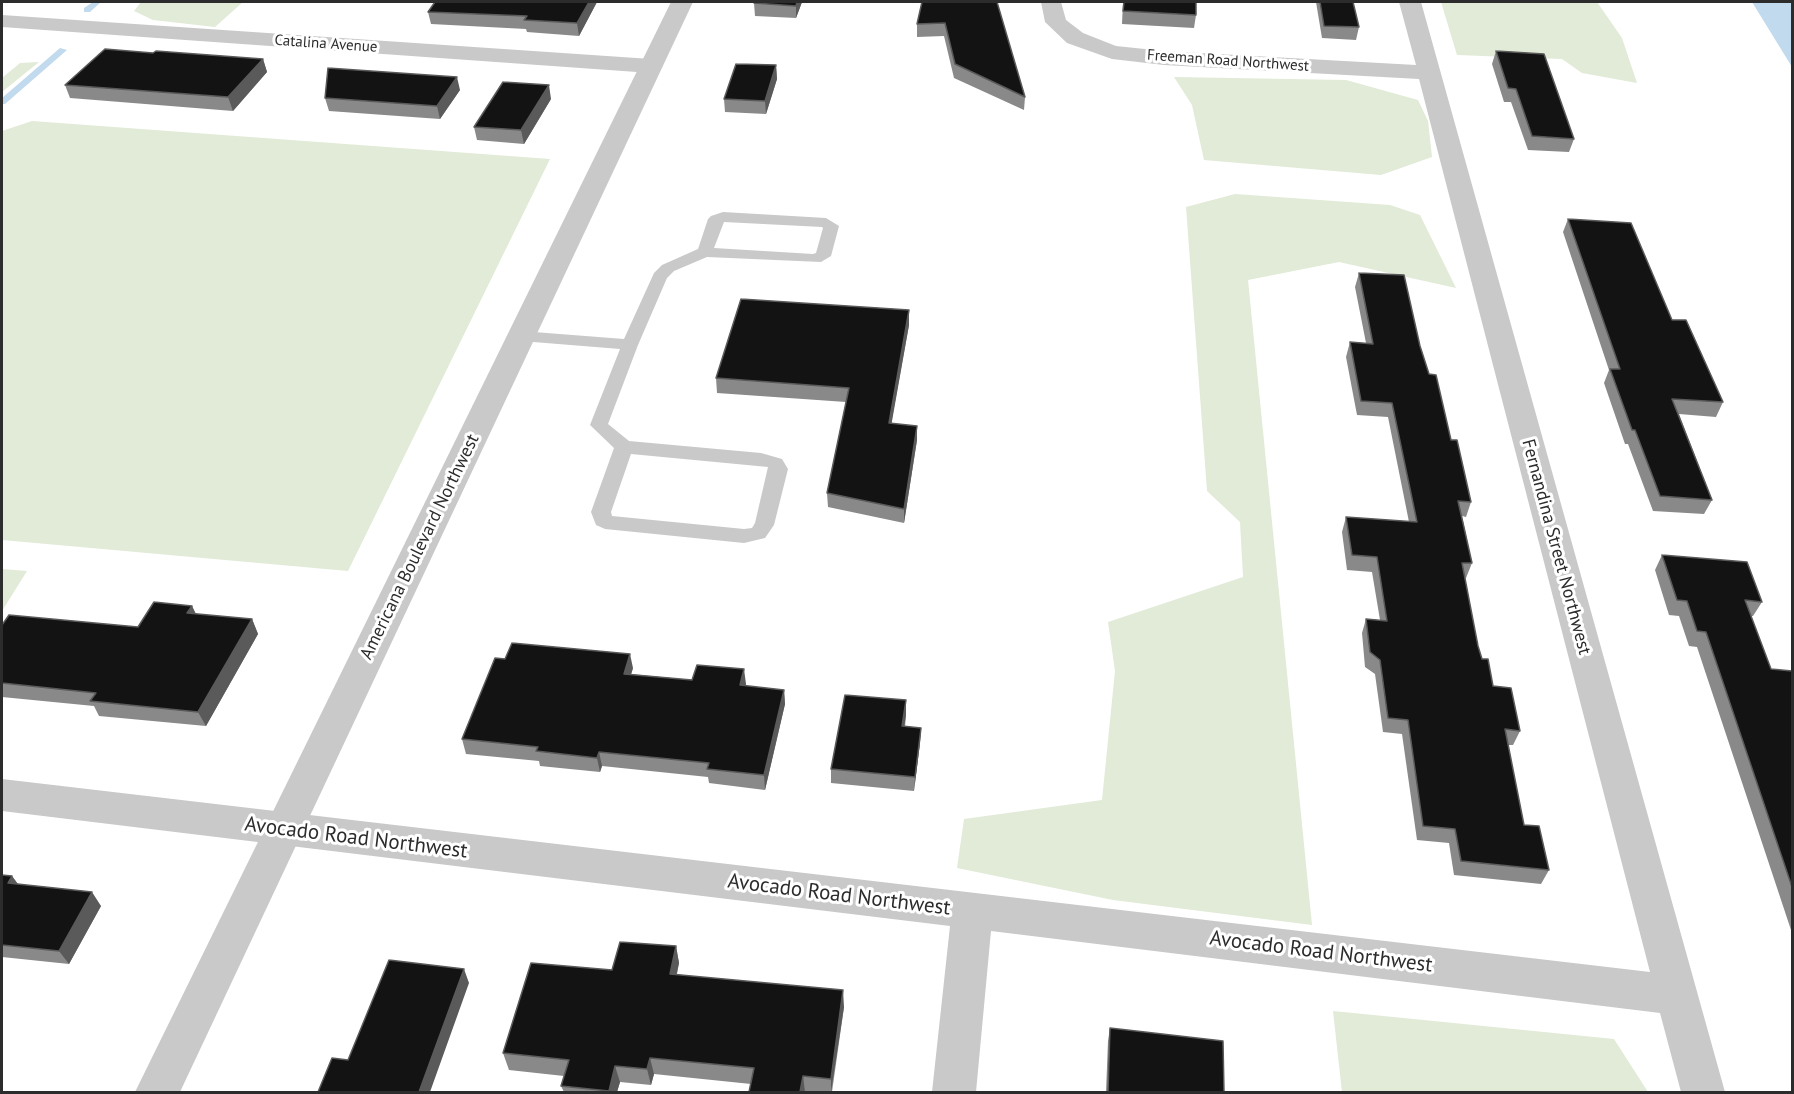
<!DOCTYPE html>
<style>
body{margin:0}
#map{position:relative;width:1794px;height:1094px;overflow:hidden;background:#fff;font-family:"PT Sans",sans-serif}
canvas{display:block}
.frame{position:absolute;inset:0;border:3px solid #2c2c2c;pointer-events:none}
</style>
<div id="map">
<canvas width="1794" height="1094"></canvas>
<div class="frame"></div>
</div>
<script>
const c = document.querySelector('canvas').getContext('2d');
c.lineJoin = 'round';
function fill(path, color) { c.fillStyle = color; c.fill(path, 'evenodd'); }
const poly = rows => new Path2D(rows.map(r => 'M' + r).join(''));
function stroke(path, color, width, dash) { c.strokeStyle = color; c.lineWidth = width; c.lineCap = dash ? 'butt' : 'round'; c.setLineDash(dash || []); c.stroke(path); }
function label(font, color, halo, rows, align = 'center') {
  c.font = font + ' "PT Sans",sans-serif'; c.lineWidth = 6; c.setLineDash([]); c.textBaseline = 'middle'; c.strokeStyle = halo; c.fillStyle = color; for (const [text, x, y, turn = 0] of rows) {
    c.save(); c.translate(x, y); c.rotate((+turn || 0) * Math.PI / 180); c.textAlign = isNaN(turn) ? turn : align; if (halo) c.strokeText(text, 0, 0); c.fillText(text, 0, 0); c.restore();
  }
}
fill(poly([
 [141,2,243,2,215,27,153,20,134,11],
 [1441,2,1597,2,1622,38,1637,83,1582,73,1562,59,1457,55],
 [39,62,2,92,2,78,20,63],
 [1174,77,1346,80,1418,100,1428,121,1432,157,1381,175,1204,160,1192,105],
 [32,121,550,159,348,571,2,540,2,131],
 [1235,194,1390,205,1420,215,1456,288,1339,262,1248,280,1312,925,1113,900,957,868,964,819,1102,800,1115,671,1108,622,1243,577,1240,522,1207,491,1186,207],
 [2,569,27,571,2,611],
 [1333,1011,1614,1039,1648,1092,1342,1092]
]), '#e1ebd7');
fill(poly([
 [1752,2,1792,2,1792,67]
]), '#c1daed');
fill(poly([
 [93,2,101,2,90,12,84,12,84,8,93,2],
 [60,48,67,50,5,104,2,104,2,98,60,48]
]), '#c1daed');
fill(poly([
 [723,212,826,218,839,226,831,256,821,262,707,257,674,271,667,278,638,345,608,424,629,441,761,453,782,459,788,469,774,525,765,538,744,543,605,529,596,525,591,512,614,448,590,425,620,349,521,341,515,340,513,336,515,332,521,331,624,339,654,273,662,265,698,249,708,219,711,216,723,212],
 [724,222,822,227,823,228,816,253,813,254,714,248,724,222],
 [631,454,768,467,755,523,752,528,744,529,612,516,611,512,631,454]
]), '#c9c9c9');
fill(poly([
 [1041,2,1061,2,1066,20,1083,33,1116,46,1164,51,1416,65,1399,2,1421,2,1725,1092,1681,1092,1660,1013,991,931,976,1092,932,1092,950,926,2,811,2,779,1650,972,1419,79,1164,65,1112,59,1067,43,1045,22,1041,2],
 [2,15,651,59,659,61,662,66,659,71,651,73,2,27,2,15]
]), '#c9c9c9');
fill(poly([
 [671,2,693,2,180,1092,135,1092,671,2]
]), '#c9c9c9');
fill(poly([
 [435,2,597,2,579,36,527,32,526,29,431,24,428,12],
 [802,2,796,18,755,16,754,3],
 [922,2,1025,97,1024,110,954,78,944,36,917,37,917,24],
 [1123,2,1196,2,1196,15,1194,28,1122,24],
 [1316,2,1353,2,1359,27,1356,40,1322,38],
 [1496,51,1574,139,1569,152,1528,150,1511,102,1504,102,1492,64],
 [153,53,263,59,267,72,233,111,70,98,65,85],
 [776,65,777,79,766,114,725,112,724,99],
 [460,90,440,119,329,111,325,98],
 [551,99,524,144,477,140,474,127],
 [1568,219,1672,320,1723,402,1716,417,1679,414,1712,500,1704,514,1653,511,1628,444,1625,444,1604,383,1609,370,1563,232],
 [1359,273,1420,346,1471,502,1466,517,1462,516,1472,563,1466,578,1465,578,1478,646,1482,659,1493,686,1520,731,1513,745,1508,745,1524,825,1549,870,1541,884,1454,875,1449,843,1417,840,1402,734,1383,732,1375,674,1365,667,1362,633,1366,619,1380,620,1372,572,1347,570,1342,532,1346,517,1409,522,1388,417,1357,415,1346,357,1350,342,1366,343,1355,287],
 [909,310,909,325,891,424,917,426,917,440,904,523,828,507,827,493,846,402,717,393,716,378],
 [1662,555,1762,602,1753,616,1751,616,1771,669,1792,671,1792,933,1697,647,1689,646,1679,616,1669,615,1655,570],
 [192,606,196,614,252,619,258,634,206,726,99,716,94,706,2,697,2,625,138,627],
 [633,668,631,674,692,680,746,684,745,686,784,690,785,704,765,790,709,783,708,777,602,766,600,772,540,766,539,761,466,754,462,739],
 [906,700,906,715,905,727,921,728,920,743,914,791,831,783,831,769],
 [2,875,12,876,18,884,101,906,69,964,2,957],
 [676,946,679,963,677,974,844,1007,832,1092,813,1092,751,1084,654,1074,651,1085,620,1082,617,1092,564,1092,561,1086,564,1076,509,1070,503,1053,612,970],
 [1110,1028,1224,1092,1106,1092,1108,1041]
]), '#898989');
fill(poly([
 [589,2,597,2,579,36,577,23],
 [797,2,802,2,796,18,796,6],
 [263,59,267,72,233,111,228,97],
 [776,65,777,79,766,114,765,101],
 [457,77,460,90,440,119,437,106],
 [549,85,551,99,524,144,521,130],
 [909,310,909,325,889,438,889,423],
 [917,426,917,440,904,523,904,509],
 [192,606,199,621,187,613],
 [252,619,258,634,206,726,198,712],
 [630,654,633,668,627,688,624,674],
 [744,669,746,684,742,700,740,685],
 [784,690,785,704,765,790,764,775],
 [906,700,906,715,902,741,902,726],
 [921,728,920,743,914,791,915,777],
 [599,752,602,766,600,772,597,758],
 [12,876,22,890,8,883],
 [92,892,101,906,69,964,59,951],
 [676,946,679,963,673,990,670,974],
 [464,969,469,983,430,1092,419,1092],
 [843,990,844,1007,831,1092,831,1079],
 [650,1058,654,1074,651,1085,647,1069],
 [615,1066,620,1082,617,1092,609,1092,609,1091],
 [803,1076,805,1092,800,1092]
]), '#5a5a5a');
const building = poly([
 [435,2,589,2,577,23,524,20,527,16,428,12,435,2],
 [755,2,797,2,796,6,754,3,755,2],
 [922,2,997,2,1025,97,955,64,945,23,917,24,922,2],
 [1124,2,1196,2,1196,15,1123,11,1124,2],
 [1320,2,1353,2,1359,27,1324,26,1320,2],
 [105,49,153,53,156,51,263,59,228,97,65,85,105,49],
 [1496,51,1544,54,1574,139,1532,136,1516,89,1508,88,1496,51],
 [736,64,776,65,765,101,724,99,736,64],
 [328,68,457,77,437,106,325,98,328,68],
 [503,82,549,85,521,130,474,127,503,82],
 [1568,219,1631,223,1672,320,1686,320,1723,402,1672,399,1712,500,1660,496,1635,430,1632,430,1610,369,1620,369,1568,219],
 [1359,273,1404,275,1420,346,1429,374,1436,375,1451,440,1457,440,1471,502,1458,501,1472,563,1462,563,1478,646,1482,659,1488,659,1493,686,1511,688,1520,731,1505,729,1524,825,1539,826,1549,870,1461,861,1455,829,1423,826,1408,720,1388,718,1380,660,1370,652,1366,619,1387,621,1377,557,1352,555,1346,517,1417,522,1392,403,1361,401,1350,342,1373,344,1359,273],
 [741,299,909,310,889,423,917,426,904,509,827,493,849,388,716,378,741,299],
 [1662,555,1747,562,1762,602,1745,600,1771,669,1792,671,1792,887,1706,632,1697,631,1687,601,1677,600,1662,555],
 [154,602,192,606,187,613,252,619,198,712,90,701,96,693,2,683,2,625,9,615,138,627,154,602],
 [512,643,630,654,624,674,692,680,697,665,744,669,740,685,784,690,764,775,707,769,709,763,599,752,597,758,536,751,538,747,462,739,495,658,505,659,512,643],
 [845,695,906,700,902,726,921,728,915,777,831,769,845,695],
 [2,875,12,876,8,883,92,892,59,951,2,945,2,875],
 [620,942,676,946,670,974,843,990,831,1079,803,1076,800,1092,749,1092,754,1068,650,1058,647,1069,615,1066,609,1091,561,1086,569,1060,503,1053,531,963,612,970,620,942],
 [389,960,464,969,419,1092,318,1092,332,1058,348,1060,389,960],
 [1110,1028,1223,1041,1224,1092,1108,1092,1110,1028]
]);
fill(building, '#131313');
stroke(building, '#5a5a5a', 1.5);
label('15px', '#2c2c2c', '#fff', [
 ["Catalina Avenue",326,44,4],
 ["Freeman Road Northwest",1228,61,4]
]);
label('18px', '#2c2c2c', '#fff', [
 ["Americana Boulevard Northwest",420,547,-64],
 ["Fernandina Street Northwest",1556,547,75]
]);
label('21px', '#2c2c2c', '#fff', [
 ["Avocado Road Northwest",356,838,7],
 ["Avocado Road Northwest",839,895,7],
 ["Avocado Road Northwest",1321,952,7]
]);
</script>
